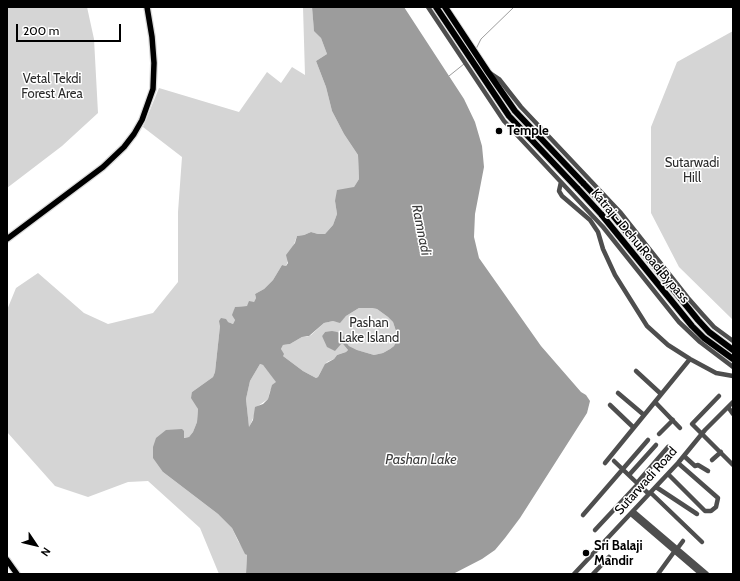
<!DOCTYPE html>
<style>
body{margin:0}
#map{position:relative;width:740px;height:581px;overflow:hidden;background:#fff;font-family:Cabin,sans-serif}
canvas{display:block}
.frame{position:absolute;inset:0;border:8px solid #000;pointer-events:none}
.north{position:absolute;left:16px;top:525px;width:40px;height:40px;-webkit-text-stroke:3px #fff;paint-order:stroke;rotate:125deg;font-size:11px;font-weight:700;line-height:16px;text-align:center;color:#000}
.north::after{content:'';display:block;margin:auto;width:14px;height:18px;background:#000;clip-path:polygon(50% 0,100% 100%,50% 72%,0 100%)}
.scale{position:absolute;left:16px;top:24px;width:105px;height:18px;box-sizing:border-box;border:2px solid #000;border-top:0;padding-left:5px;font-size:12px;line-height:14px;white-space:nowrap;color:#000;-webkit-text-stroke:3px #fff;paint-order:stroke}
</style>
<div id="map">
<canvas width="740" height="581"></canvas>
<div class="frame"></div>
<div class="north">N</div>
<div class="scale">200 m</div>
</div>
<script>
const g = document.querySelector('canvas').getContext('2d');
g.lineJoin = 'round';
function fill(path, color) { g.fillStyle = color; g.fill(path, 'evenodd'); }
const poly = rows => new Path2D(rows.map(r => 'M' + r).join(''));
function stroke(path, color, width, dash) { g.strokeStyle = color; g.lineWidth = width; g.lineCap = dash ? 'butt' : 'round'; g.setLineDash(dash || []); g.stroke(path); }
function write(font, color, halo, rows, align = 'center') {
  g.font = font + ' Cabin,sans-serif'; g.lineWidth = 3; g.setLineDash([]); g.textBaseline = 'middle'; g.strokeStyle = halo; g.fillStyle = color; for (const [text, x, y, turn = 0] of rows) {
    g.save(); g.translate(x, y); g.rotate((+turn || 0) * Math.PI / 180); g.textAlign = isNaN(turn) ? turn : align; if (halo) g.strokeText(text, 0, 0); g.fillText(text, 0, 0); g.restore();
  }
}
fill(poly([
 [7,7,87,7,94,39,98,113,62,146,7,188],
 [303,7,312,7,314,30,321,38,327,54,316,61,326,87,332,111,344,134,358,155,359,179,354,187,335,201,337,214,333,225,325,234,318,234,311,232,304,235,297,236,286,266,282,265,273,280,264,289,255,294,256,298,254,302,247,306,235,307,233,315,235,320,233,324,228,322,220,326,215,372,213,377,192,392,198,409,197,422,193,432,189,437,183,438,163,472,218,514,232,528,238,541,247,555,246,574,219,574,200,528,148,481,128,482,88,497,55,486,7,432,7,310,16,288,38,273,84,313,108,324,153,313,178,282,178,212,182,157,143,127,159,88,239,112,267,72,281,83,292,67,305,75],
 [733,31,733,320,679,267,651,213,651,127,677,62],
 [359,308,372,308,377,309,388,317,393,322,398,337,394,346,390,349,383,353,374,355,357,350,349,346,340,332,325,332,322,336,326,342,337,347,341,343,343,344,348,350,346,352,337,355,334,359,327,362,320,373,318,377,316,378,303,371,283,356,281,349,283,345,290,344,302,337,307,337,311,335,324,323,333,321,340,322,346,316],
 [260,364,263,365,277,382,270,391,268,399,258,406,249,428,246,399,250,381]
]), '#d5d5d5');
fill(poly([
 [312,7,404,7,464,99,475,122,482,146,484,167,475,214,474,237,479,258,541,346,581,392,586,395,590,401,587,413,520,518,505,538,495,550,482,559,453,574,246,574,247,555,245,554,232,528,218,514,163,472,153,458,153,447,156,438,166,430,182,429,184,431,184,438,189,437,193,432,197,422,198,409,191,398,192,392,213,377,215,372,220,326,219,321,221,318,226,319,228,322,233,324,235,320,232,315,235,307,247,306,249,301,254,302,256,298,255,294,264,289,273,280,282,265,286,266,288,263,286,255,295,243,297,236,304,235,311,232,318,234,325,234,333,225,337,214,335,201,337,190,354,187,359,179,358,155,344,134,332,111,326,87,316,61,327,54,321,38,314,31],
 [359,308,372,308,377,309,388,317,393,322,398,337,394,346,390,349,383,353,374,355,357,350,349,346,346,342,342,333,332,331,325,332,322,336,327,347,335,351,341,344,343,344,348,350,346,352,337,355,334,359,325,364,318,377,316,378,303,371,283,356,284,354,281,349,283,345,290,344,302,337,309,336,324,323,333,321,340,323,346,316],
 [260,364,263,365,276,382,272,385,268,399,263,404,255,407,253,420,249,427,246,399,250,381]
]), '#9c9c9c');
stroke(poly([
 [476,49,481,39,514,7],
 [449,76,464,64]
]), '#9c9c9c', 1);
const major = poly([
 [7,239,103,167,124,147,134,134,142,120,153,89,154,63,152,37,147,7],
 [7,560,17,574]
]);
const highway = poly([
 [436,7,509,116,578,189],
 [445,7,488,72,515,111,584,184],
 [607,208,698,320,709,332,733,350],
 [601,214,692,326,704,338,733,359]
]);
stroke(major, '#dbdbdb', 8);
stroke(highway, '#dbdbdb', 8);
stroke(poly([
 [428,7,504,121,603,227,679,322,700,342,733,367],
 [490,73,499,79,521,107,620,212,688,298,703,315,714,327,733,341],
 [561,182,559,191,562,196,590,220,598,232,603,249,615,275,647,326,668,345,690,359,716,373,733,376],
 [636,371,661,394],
 [618,393,644,415],
 [719,396,692,424,733,465],
 [655,402,680,428],
 [610,405,633,427],
 [728,407,733,414],
 [659,434,673,420],
 [684,456,695,466,698,465,708,471],
 [712,460,721,452],
 [614,461,638,484],
 [605,463,690,359],
 [668,474,705,511,711,511,716,507,718,498,678,463],
 [629,475,656,445],
 [637,483,668,447],
 [656,487,697,514],
 [651,493,702,542],
 [633,511,707,574],
 [631,514,701,574],
 [583,515,648,440],
 [595,530,638,484,649,494],
 [677,549,683,541],
 [574,574,678,463,705,430,733,402],
 [593,574,609,557],
 [658,574,674,552]
]), '#4e4e4e', 4.5);
stroke(major, '#000', 5.5);
stroke(highway, '#000', 6);
const highwayBridge = poly([
 [584,184,607,208],
 [578,189,601,214]
]);
stroke(highwayBridge, '#dbdbdb', 8, []);
stroke(highwayBridge, '#000', 6);
for (const [x, y, r, color] of [
 [499,131,4,"#000"],
 [586,553,4,"#000"]
]) { const dot = new Path2D(); dot.arc(x, y, r, 0, 2 * Math.PI); g.fillStyle = color; g.fill(dot); stroke(dot, '#fff', 1.5); }
write('13px', '#2c2c2c', '#fff', [
 ["Vetal Tekdi",52,79],
 ["Forest Area",52,94],
 ["Sutarwadi",692,163],
 ["Hill",692,178],
 ["Pashan",369,323],
 ["Lake Island",369,338]
]);
write('bold 13px', '#000', '#fff', [
 ["Temple",507,131],
 ["Sri Balaji",594,546],
 ["Mandir",594,561]
], 'left');
write('13px', '#000', '#fff', [
 ["Katraj - Dehu Road Bypass",640,246,50],
 ["Sutarwadi Road",646,481,-48]
]);
write('italic 14px', '#3d3d3d', '#fff', [
 ["Ramnadi",421,230,79],
 ["Pashan Lake",421,460]
]);
</script>
